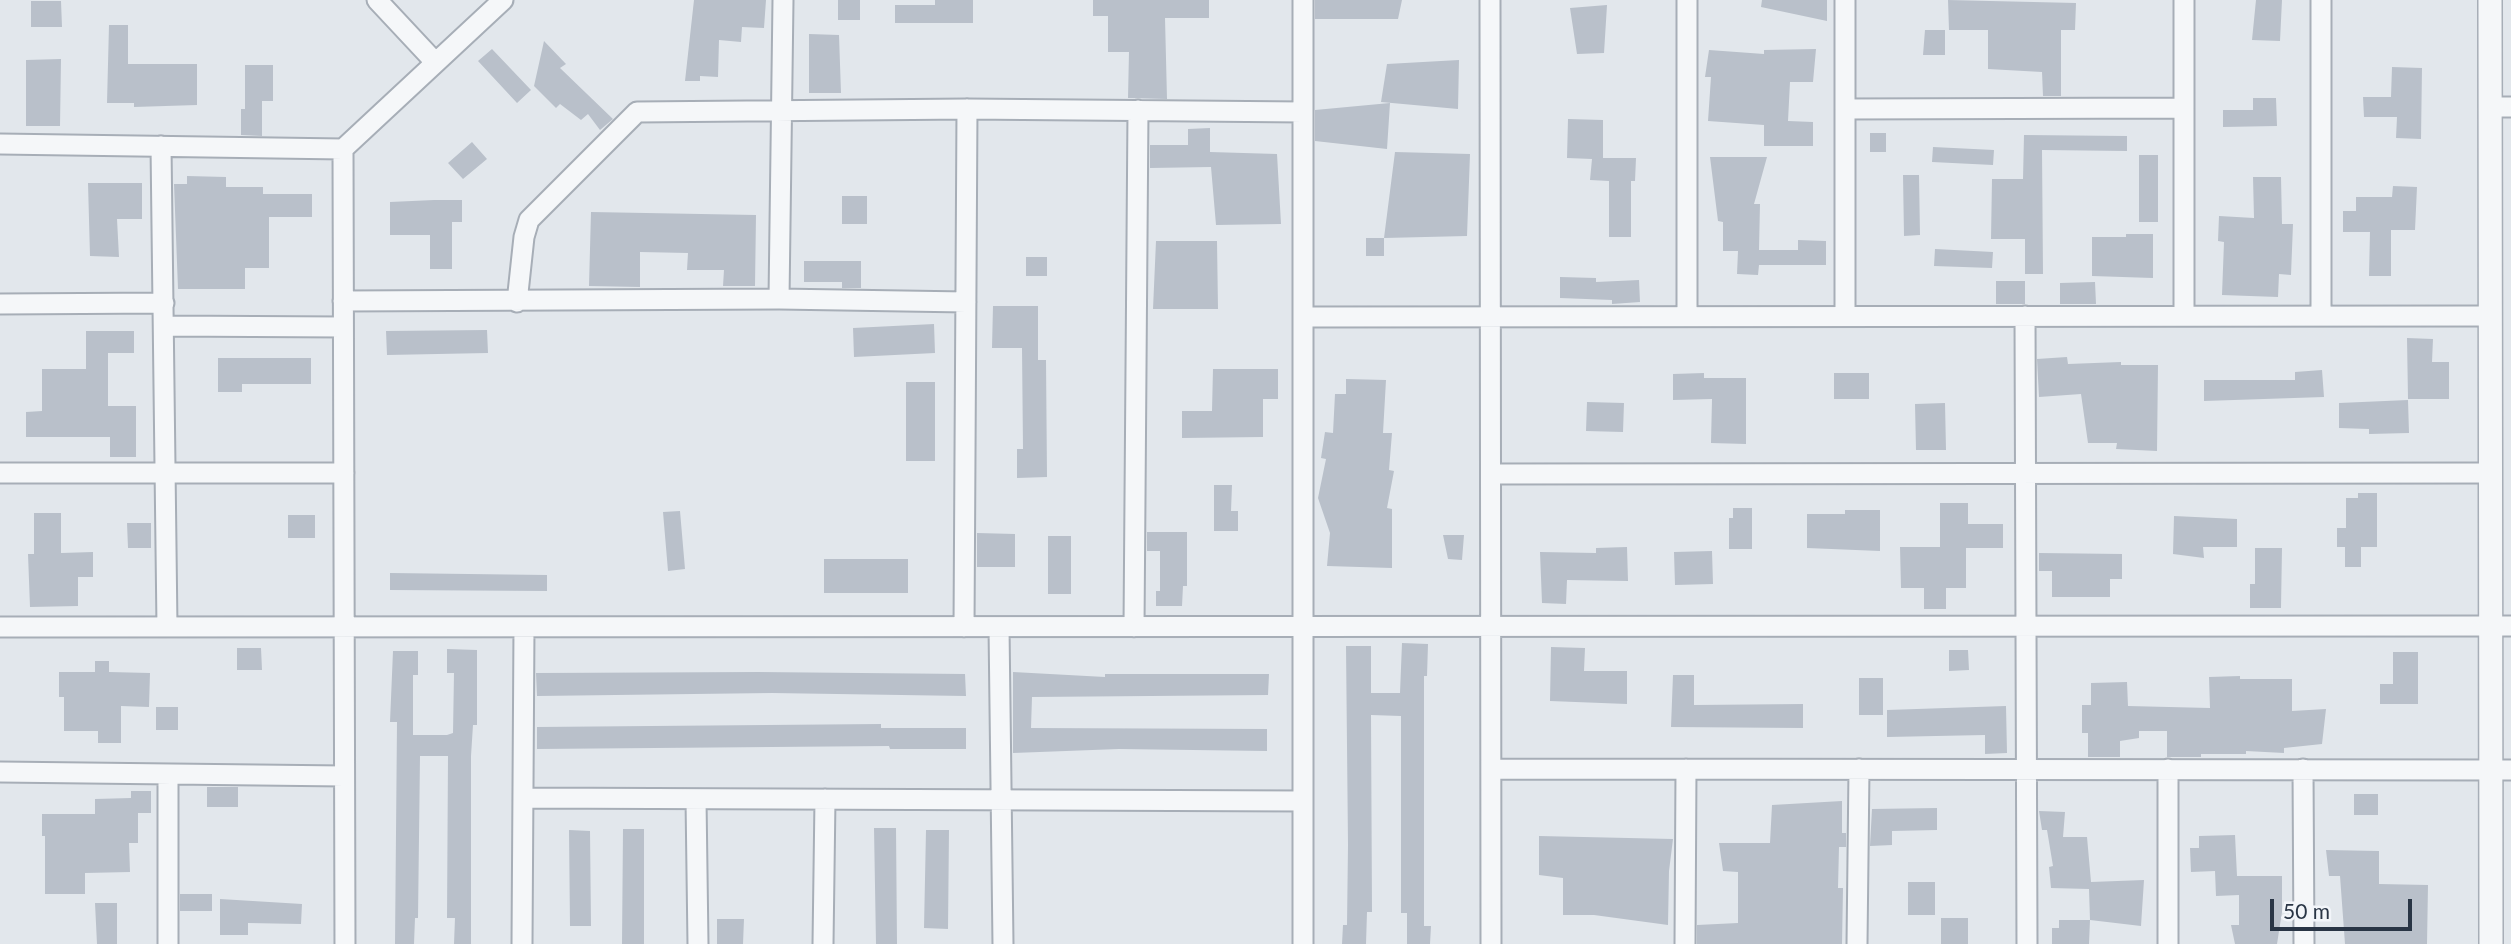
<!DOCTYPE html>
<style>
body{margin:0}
#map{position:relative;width:2511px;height:944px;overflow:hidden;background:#e2e7ec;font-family:Lato,sans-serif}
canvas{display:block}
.scale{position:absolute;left:2270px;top:899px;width:142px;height:32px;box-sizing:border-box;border:4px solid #293545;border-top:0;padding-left:9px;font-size:21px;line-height:24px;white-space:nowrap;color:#293545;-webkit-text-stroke:5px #f2f5f9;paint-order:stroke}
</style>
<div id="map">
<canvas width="2511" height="944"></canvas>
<div class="scale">50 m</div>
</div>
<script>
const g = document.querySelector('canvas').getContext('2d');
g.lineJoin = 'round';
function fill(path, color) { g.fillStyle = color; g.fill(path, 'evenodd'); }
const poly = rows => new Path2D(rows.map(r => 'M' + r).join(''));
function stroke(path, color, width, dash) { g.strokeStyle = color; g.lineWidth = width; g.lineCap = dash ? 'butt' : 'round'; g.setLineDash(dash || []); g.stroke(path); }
fill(poly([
 [694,0,766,0,764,28,742,27,741,42,719,40,718,77,700,76,700,81,685,81],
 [838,0,860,0,860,20,838,20],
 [935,0,973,0,973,23,895,23,895,5,935,5],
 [1093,0,1209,0,1209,18,1165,18,1167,99,1128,98,1129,52,1108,52,1108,16,1093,16],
 [1315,0,1402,0,1398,19,1315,19],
 [1762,0,1827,0,1827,21,1761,7],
 [1948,0,2076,3,2075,30,2061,30,2061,96,2043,96,2042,72,1988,69,1988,30,1949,30],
 [2256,0,2282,0,2280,41,2252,40],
 [31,1,61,1,62,27,31,27],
 [1607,5,1604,53,1577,54,1570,8],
 [109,25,128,25,128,64,197,64,197,105,134,107,134,103,107,103],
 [1925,30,1945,30,1945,55,1923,55],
 [809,34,839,35,841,93,809,93],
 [544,41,566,64,560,68,613,119,600,130,588,114,581,120,560,104,556,108,534,86],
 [492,49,531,90,517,103,478,61],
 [1816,49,1813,82,1790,82,1788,121,1813,122,1813,146,1764,146,1764,125,1708,121,1711,77,1705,77,1709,50,1764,54,1764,50],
 [61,59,60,126,26,126,26,60],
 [1459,60,1458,109,1381,102,1387,64],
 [245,65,273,65,273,101,262,101,262,136,241,135,241,109,245,109],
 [2392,67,2422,68,2421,139,2396,138,2397,117,2364,117,2363,97,2391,97],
 [2253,98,2276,98,2277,126,2223,127,2223,110,2253,110],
 [1390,103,1387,149,1315,141,1315,110],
 [1568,119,1603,120,1603,158,1636,158,1635,181,1631,181,1631,237,1609,237,1609,181,1590,180,1592,159,1567,158],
 [1210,128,1210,152,1277,154,1281,224,1216,225,1211,167,1150,168,1150,145,1188,145,1188,129],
 [1870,133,1886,133,1886,152,1870,152],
 [2024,135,2127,136,2127,151,2042,150,2043,274,2025,274,2025,239,1991,239,1992,179,2023,179],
 [472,142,487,159,463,179,448,163],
 [1933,147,1994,150,1993,165,1932,162],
 [1395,152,1470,154,1467,236,1384,238],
 [2139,155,2158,155,2158,222,2139,222],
 [1710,157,1767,157,1754,204,1760,204,1759,250,1798,250,1798,240,1826,241,1826,265,1759,265,1758,275,1737,274,1738,251,1723,251,1723,222,1718,221],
 [1903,175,1919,175,1920,235,1904,236],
 [187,176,226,177,226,187,263,187,263,194,312,194,312,217,269,217,269,268,245,268,245,289,178,289,174,184,187,184],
 [2253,177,2281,177,2282,224,2293,224,2291,275,2279,274,2278,297,2222,295,2224,242,2218,241,2219,216,2254,218],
 [88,183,142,183,142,219,117,219,119,257,90,256],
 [2393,186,2417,187,2415,230,2391,230,2391,276,2369,276,2370,232,2343,232,2343,211,2356,211,2356,197,2392,197],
 [842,196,867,196,867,224,842,224],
 [434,200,462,200,462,222,452,222,452,269,430,269,430,235,390,235,390,202],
 [591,212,756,215,755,286,723,286,724,270,687,270,688,253,640,252,640,287,589,286],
 [2126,234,2153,234,2153,278,2092,276,2092,237,2126,237],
 [1366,238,1384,238,1384,256,1366,256],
 [1156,241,1217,241,1218,309,1153,309],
 [1935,249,1993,252,1992,268,1934,266],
 [1026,257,1047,257,1047,276,1026,276],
 [804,261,861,261,861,288,842,288,842,282,804,282],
 [1560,277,1596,278,1596,282,1639,280,1640,302,1612,304,1612,300,1560,298],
 [1996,281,2025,281,2025,304,1996,304],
 [2095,282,2096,304,2060,304,2060,283],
 [993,306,1038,306,1038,360,1046,360,1047,477,1017,478,1017,449,1023,449,1022,348,992,348],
 [934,324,935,353,854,357,853,328],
 [487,330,488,353,387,355,386,331],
 [86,331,134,331,134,353,108,353,108,406,136,406,136,457,110,457,110,437,26,437,26,412,42,411,42,369,86,369],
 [2407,338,2433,339,2432,362,2449,362,2449,399,2408,399],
 [2067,357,2068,364,2121,362,2121,365,2158,365,2157,451,2116,449,2117,443,2088,443,2081,394,2039,397,2037,359],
 [218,358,311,358,311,384,242,384,242,392,218,392],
 [1213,369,1278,369,1278,399,1263,399,1263,437,1182,438,1182,411,1212,411],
 [2322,370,2324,397,2204,401,2204,380,2295,380,2295,372],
 [1704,373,1704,378,1746,378,1746,444,1711,443,1712,399,1673,400,1673,374],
 [1834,373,1869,373,1869,399,1834,399],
 [1346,379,1386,380,1383,433,1392,433,1389,470,1394,471,1387,508,1392,509,1392,568,1327,566,1330,533,1318,498,1326,459,1321,458,1325,432,1333,433,1335,394,1346,394],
 [906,382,935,382,935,461,906,461],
 [2408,400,2409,433,2369,434,2369,429,2339,428,2339,403],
 [1587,402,1624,403,1623,432,1586,431],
 [1945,403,1946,450,1916,450,1915,404],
 [1214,485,1232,485,1231,511,1238,511,1238,531,1214,531],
 [2358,493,2377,493,2377,547,2361,547,2361,567,2345,567,2345,547,2337,547,2337,528,2346,528,2346,498,2358,498],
 [1940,503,1968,503,1968,524,2003,524,2003,548,1966,548,1966,588,1946,588,1946,609,1924,609,1924,588,1901,588,1900,547,1940,547],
 [1733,508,1752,508,1752,549,1729,549,1729,518,1733,518],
 [1845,510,1880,510,1880,551,1807,548,1807,514,1845,514],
 [680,511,685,569,668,571,663,512],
 [34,513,61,513,61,553,93,552,93,577,78,577,78,606,30,607,28,554,34,554],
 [288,515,315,515,315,538,288,538],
 [2174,516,2237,519,2237,547,2203,547,2204,558,2173,554],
 [127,523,151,523,151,548,128,548],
 [1147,532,1187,532,1187,586,1183,586,1182,606,1156,606,1156,591,1160,591,1160,551,1147,551],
 [977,533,1015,534,1015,567,977,567],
 [1443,535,1464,535,1462,560,1448,559],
 [1048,536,1071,536,1071,594,1048,594],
 [1627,547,1628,581,1567,580,1566,604,1542,603,1540,552,1596,553,1596,548],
 [2255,548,2282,548,2281,608,2250,608,2250,584,2255,584],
 [1712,551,1713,584,1675,585,1674,552],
 [2039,553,2122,554,2122,579,2110,579,2110,597,2052,597,2052,571,2039,571],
 [824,559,908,559,908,593,824,593],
 [390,573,547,575,547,591,390,590],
 [1402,643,1428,644,1427,676,1424,676,1424,926,1431,926,1430,944,1407,944,1407,913,1401,913,1401,716,1371,715,1372,912,1367,912,1366,944,1342,944,1343,925,1347,925,1348,845,1346,646,1371,646,1371,693,1400,693],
 [1551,647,1585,648,1584,671,1627,671,1627,704,1550,701],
 [237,648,261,648,262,670,237,670],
 [447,649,477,650,477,725,473,725,471,756,471,944,454,944,455,918,447,918,448,756,420,756,418,918,415,918,414,944,395,944,397,722,390,722,393,651,418,651,418,675,413,675,413,735,447,735,453,733,454,673,447,673],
 [1949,650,1968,650,1969,670,1949,671],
 [2393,652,2418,652,2418,704,2380,704,2380,684,2393,684],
 [95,661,109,661,109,672,150,673,149,707,121,706,121,743,98,743,98,731,64,731,64,697,59,697,59,672,95,672],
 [758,672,965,674,966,696,772,693,537,696,536,673],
 [1013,672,1105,677,1105,674,1269,674,1268,695,1032,697,1031,728,1267,729,1267,751,1119,749,1013,753],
 [1673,675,1694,675,1694,705,1803,704,1803,728,1671,727],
 [2240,676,2240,679,2292,679,2292,711,2326,709,2322,744,2284,748,2284,753,2246,751,2246,754,2201,754,2201,757,2167,757,2167,731,2139,731,2139,738,2120,741,2120,757,2088,757,2088,733,2082,733,2082,705,2091,705,2091,683,2127,682,2128,706,2210,708,2209,677],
 [1859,678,1883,678,1883,715,1859,715],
 [2006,706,2007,753,1985,754,1985,735,1887,737,1887,710],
 [156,707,178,707,178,730,156,730],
 [881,724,881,728,966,728,966,749,890,749,889,746,537,749,537,727],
 [207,787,238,787,238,807,207,807],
 [131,791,151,791,151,813,138,813,138,843,129,843,130,872,85,873,85,894,45,894,45,836,42,836,42,814,95,814,95,799,131,798],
 [2354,794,2378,794,2378,815,2354,815],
 [1842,801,1842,833,1846,833,1846,847,1839,847,1838,888,1843,888,1842,944,1697,944,1697,925,1738,923,1738,872,1723,871,1719,843,1770,843,1772,805],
 [1937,808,1937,830,1892,831,1892,845,1870,846,1872,809],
 [2039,811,2065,812,2063,837,2087,837,2091,882,2144,880,2141,926,2090,920,2089,889,2051,888,2049,867,2053,866,2047,830,2042,830],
 [874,828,896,828,897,944,876,944],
 [623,829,644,829,644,944,622,944],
 [569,830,590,831,591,926,570,926],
 [926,830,949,830,948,929,924,928],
 [2235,835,2237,876,2282,876,2282,912,2277,944,2235,944,2231,925,2239,925,2239,895,2216,896,2215,871,2191,872,2190,848,2199,848,2199,836],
 [1539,836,1673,839,1669,871,1668,925,1594,915,1563,915,1563,878,1539,875],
 [2326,850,2379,851,2379,884,2428,885,2427,944,2345,944,2340,876,2329,876],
 [1908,882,1935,882,1935,915,1908,915],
 [180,894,212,894,212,911,180,911],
 [220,899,302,904,301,924,248,923,248,935,220,935],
 [95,903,117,903,117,944,97,944],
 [1941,918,1968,918,1968,944,1941,944],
 [717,919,744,919,743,944,717,944],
 [2059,920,2090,920,2089,944,2052,944,2052,928,2059,928]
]), '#b9c0ca');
const minor = poly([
 [377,0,435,62],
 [1303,0,1303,944],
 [1490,0,1491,944],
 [1687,0,1687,316],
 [1845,0,1845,316],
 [2184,0,2184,316],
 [2321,0,2321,316],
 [2490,107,2511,107],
 [1845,109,2184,108],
 [0,144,343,149,503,0],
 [161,146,167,627],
 [343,149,345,944],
 [779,299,783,0],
 [343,301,779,299,966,302],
 [517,302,524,237,529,220,637,112,967,109,1303,112],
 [0,304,164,303],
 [2025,316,2027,944],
 [1303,317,2490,316],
 [164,326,343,327],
 [0,473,344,473],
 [1491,474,2491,473],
 [0,627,2511,626],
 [964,627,967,109],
 [999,627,1003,944],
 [1134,627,1138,110],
 [1491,769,2511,770],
 [2303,769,2304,944],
 [0,772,344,776],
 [523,798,1303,801],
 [696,799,698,944],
 [168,944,168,776],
 [522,944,524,627],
 [823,944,825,799],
 [1685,944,1686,769],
 [1857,944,1859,769],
 [2168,944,2168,769]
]);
const tertiary = poly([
 [2490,0,2491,944]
]);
stroke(minor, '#a7aeb7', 23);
stroke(tertiary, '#a7aeb7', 26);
stroke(minor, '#f5f7f9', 19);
stroke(tertiary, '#f5f7f9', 23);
</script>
